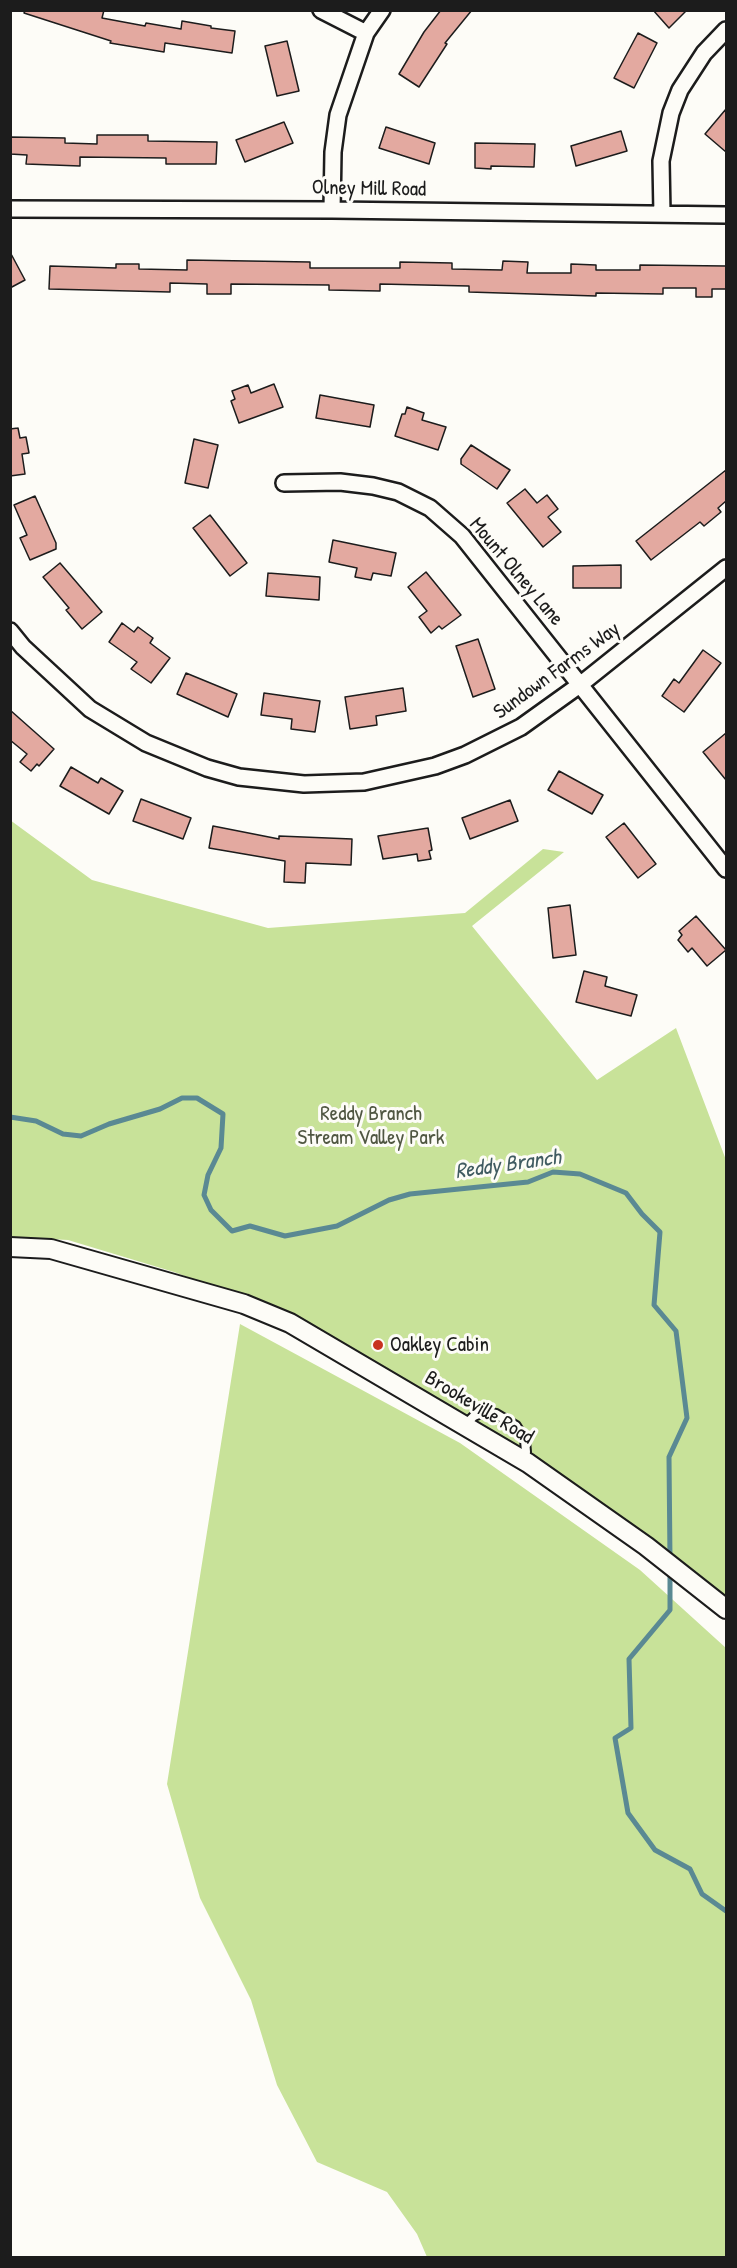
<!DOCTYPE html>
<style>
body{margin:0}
#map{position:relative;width:737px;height:2268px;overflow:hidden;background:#fdfcf7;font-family:"Patrick Hand",sans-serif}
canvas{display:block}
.frame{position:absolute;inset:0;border:12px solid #1c1c1c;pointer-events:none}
</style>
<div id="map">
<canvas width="737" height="2268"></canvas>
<div class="frame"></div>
</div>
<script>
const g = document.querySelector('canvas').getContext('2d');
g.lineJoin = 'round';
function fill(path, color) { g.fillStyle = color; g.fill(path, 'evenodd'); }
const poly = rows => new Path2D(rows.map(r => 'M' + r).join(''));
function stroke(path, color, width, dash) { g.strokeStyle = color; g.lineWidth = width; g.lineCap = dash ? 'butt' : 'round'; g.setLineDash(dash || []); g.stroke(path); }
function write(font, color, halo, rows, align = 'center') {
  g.font = font + ' "Patrick Hand",sans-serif'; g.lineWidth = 6; g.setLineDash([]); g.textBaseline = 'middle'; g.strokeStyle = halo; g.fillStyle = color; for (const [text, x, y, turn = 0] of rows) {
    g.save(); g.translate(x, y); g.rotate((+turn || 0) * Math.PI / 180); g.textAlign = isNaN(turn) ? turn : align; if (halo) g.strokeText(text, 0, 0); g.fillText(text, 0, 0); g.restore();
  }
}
fill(poly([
 [10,820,92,880,268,928,465,913,543,849,564,852,472,926,597,1080,676,1028,726,1160,726,1610,610,1514,364,1370,306,1343,307,1321,174,1272,68,1240,11,1237],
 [240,1324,460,1443,640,1570,726,1648,726,2257,427,2257,417,2234,387,2192,317,2162,277,2085,251,2000,200,1898,167,1784]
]), '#c8e299');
stroke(poly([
 [10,1117,36,1121,63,1134,81,1136,109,1124,160,1109,182,1098,197,1098,223,1114,221,1148,208,1175,204,1195,211,1210,232,1231,250,1226,285,1236,337,1226,389,1200,410,1194,528,1182,553,1172,580,1174,626,1193,642,1214,660,1232,654,1305,676,1331,687,1418,669,1457,670,1560],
 [670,1569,670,1610,629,1659,631,1728,615,1738,628,1813,655,1850,690,1869,702,1894,726,1911]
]), '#5a8993', 5);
const building = poly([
 [25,10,104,10,102,18,145,26,146,23,181,29,182,21,211,26,211,28,235,31,232,53,165,43,164,52,110,43,111,41,24,13,25,10],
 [441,10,472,10,445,43,447,44,419,87,399,74,424,32,441,10],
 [653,10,687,10,669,28,653,10],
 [638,33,657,43,634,88,614,78,638,33],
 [287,41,299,91,277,96,265,46,287,41],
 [726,109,726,152,705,134,726,109],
 [284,122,293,143,245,162,236,140,284,122],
 [386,127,435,143,429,164,379,148,386,127],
 [621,131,627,151,576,166,571,146,621,131],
 [97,135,148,135,148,141,217,142,216,164,166,164,166,158,80,157,80,166,26,164,27,155,10,154,10,137,65,138,65,143,97,144,97,135],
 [475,143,535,144,534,167,491,166,491,169,475,168,475,143],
 [10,252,25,280,10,288,10,252],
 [187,260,310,262,310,268,400,268,400,262,452,263,452,269,502,270,503,261,528,262,527,273,571,273,571,264,596,265,596,270,640,270,640,265,726,266,726,289,712,289,712,297,696,297,696,288,663,288,663,294,596,293,596,296,469,292,469,286,380,284,380,291,329,290,329,285,231,284,231,294,207,294,207,284,170,283,170,292,49,289,50,266,116,268,116,264,139,264,139,269,187,270,187,260],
 [274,384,283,407,239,423,231,401,235,399,232,391,248,385,251,393,274,384],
 [320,395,374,405,370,427,316,418,320,395],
 [407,407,424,413,422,420,446,427,438,450,395,436,402,414,405,414,407,407],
 [18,428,20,438,26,437,29,453,22,454,25,474,10,476,10,429,18,428],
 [194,439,218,445,208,488,185,483,194,439],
 [471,445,510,470,497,489,461,464,461,459,471,445],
 [726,470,726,501,718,508,721,512,704,526,700,522,651,560,636,541,726,470],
 [525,489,537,503,547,495,558,509,548,517,561,532,543,547,507,503,525,489],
 [35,496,56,543,56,549,30,560,20,538,27,535,14,505,35,496],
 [210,515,247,563,230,576,193,528,210,515],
 [333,540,396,553,391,576,373,573,371,580,355,577,357,568,329,562,333,540],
 [60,563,102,612,82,629,66,610,69,608,43,577,60,563],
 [621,565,621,588,573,588,573,566,621,565],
 [426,572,461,615,442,629,439,626,431,633,419,617,427,611,408,587,426,572],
 [268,573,320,577,319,600,266,596,268,573],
 [122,623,134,632,138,627,153,638,150,643,170,658,151,683,131,669,137,662,109,642,122,623],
 [478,639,495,689,473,697,456,646,478,639],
 [703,650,721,663,684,712,662,696,674,679,679,683,703,650],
 [186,673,237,694,228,717,177,694,186,673],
 [403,688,406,711,376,716,377,725,350,729,345,697,403,688],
 [264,693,320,701,315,732,291,729,292,719,261,715,264,693],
 [10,710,54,749,39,766,37,764,31,771,20,762,27,754,10,740,10,710],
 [726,733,726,780,703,752,726,733],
 [71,767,98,783,101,778,123,791,109,814,60,786,71,767],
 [559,771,603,795,592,814,548,790,559,771],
 [141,799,191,818,183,839,133,821,141,799],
 [510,800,518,821,470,839,462,818,510,800],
 [624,823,656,864,638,878,606,837,624,823],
 [213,826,279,839,279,836,352,839,351,865,306,863,305,883,284,882,285,861,209,848,213,826],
 [428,828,432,850,429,851,431,859,418,861,417,854,383,859,378,836,428,828],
 [570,905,576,955,553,958,548,908,570,905],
 [696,916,726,950,707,966,692,948,688,952,678,940,682,935,679,931,696,916],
 [584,971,607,977,605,986,637,995,631,1016,576,1002,584,971]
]);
fill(building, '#e3a9a0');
stroke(building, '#1c1c1c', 1.5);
const service = poly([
 [465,1425,474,1416,484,1412,496,1414,516,1426,525,1440,526,1452,524,1461]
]);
const minor = poly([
 [321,10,366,33],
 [10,209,332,210,726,215],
 [332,210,333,152,338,115,366,33,382,10],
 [662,214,661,161,671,113,680,90,704,53,726,30],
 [284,483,340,482,373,486,398,492,430,508,462,536,726,869],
 [10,631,23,647,90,709,146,743,207,768,239,777,304,784,364,782,435,766,465,755,521,727,581,684,726,568]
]);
const tertiary = poly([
 [10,1247,51,1249,244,1304,290,1323,528,1463,646,1546,726,1609]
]);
stroke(service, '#1c1c1c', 12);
stroke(minor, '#1c1c1c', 20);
stroke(tertiary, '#1c1c1c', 22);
stroke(service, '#fdfcf7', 8);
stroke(minor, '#fdfcf7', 15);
stroke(tertiary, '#fdfcf7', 18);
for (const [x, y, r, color] of [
 [378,1345,6,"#c8321e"]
]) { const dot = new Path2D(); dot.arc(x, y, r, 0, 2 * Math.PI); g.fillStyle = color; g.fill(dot); stroke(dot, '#fdfcf7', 2); }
write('21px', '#1c1c1c', '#fdfcf7', [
 ["Olney Mill Road",369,189,1],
 ["Mount Olney Lane",516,572,50],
 ["Sundown Farms Way",557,671,-36],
 ["Brookeville Road",479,1408,31]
]);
write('21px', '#505742', '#fdfcf7', [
 ["Reddy Branch",371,1114],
 ["Stream Valley Park",371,1138]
]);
write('21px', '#1c1c1c', '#fdfcf7', [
 ["Oakley Cabin",390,1345]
], 'left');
write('italic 22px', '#405b61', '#fdfcf7', [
 ["Reddy Branch",508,1165,-8]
]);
</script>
